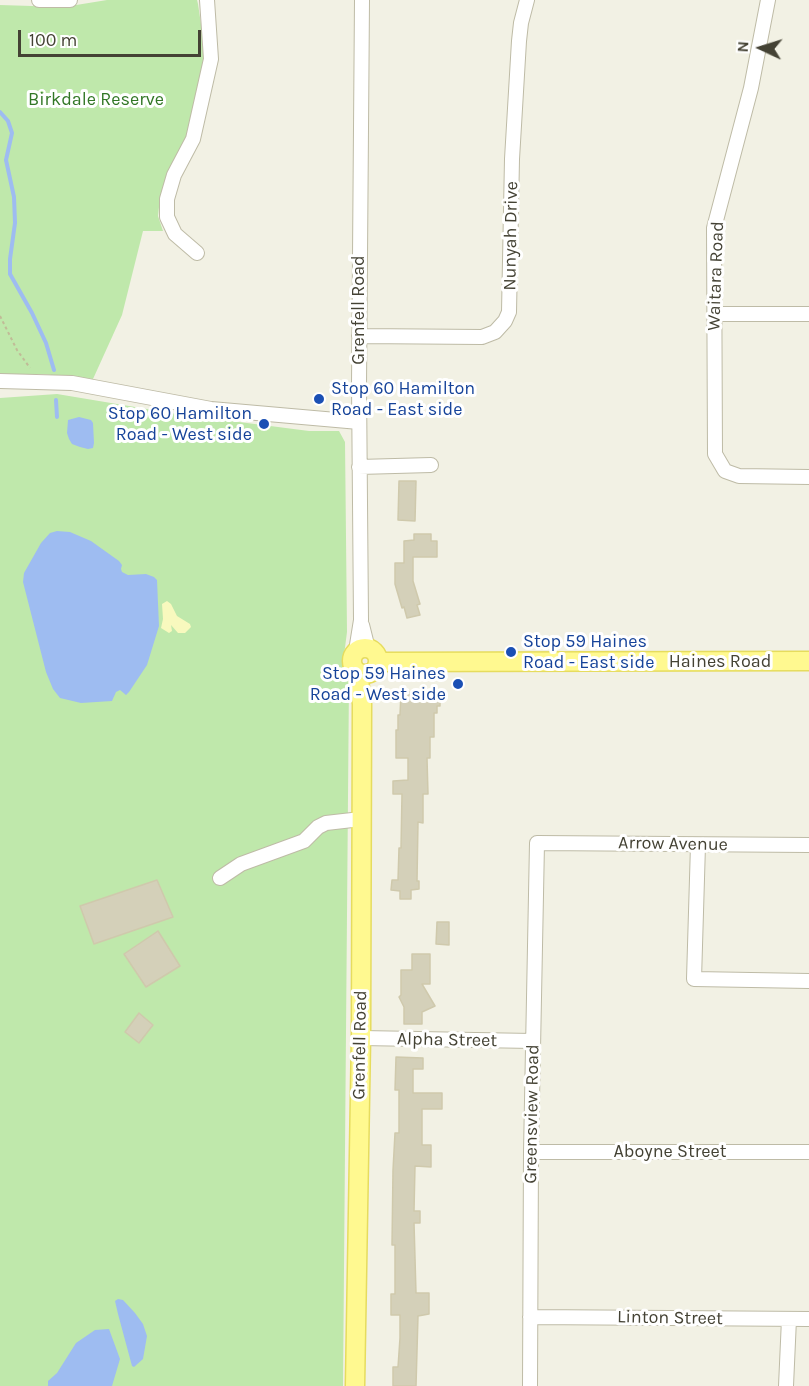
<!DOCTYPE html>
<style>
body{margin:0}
#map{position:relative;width:809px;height:1386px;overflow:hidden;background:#f2f1e4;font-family:Karla,sans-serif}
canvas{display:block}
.north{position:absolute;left:731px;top:18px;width:60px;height:60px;-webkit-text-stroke:4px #fff;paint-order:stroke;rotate:274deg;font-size:16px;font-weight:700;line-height:24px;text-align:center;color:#444234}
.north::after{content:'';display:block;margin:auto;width:21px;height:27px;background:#444234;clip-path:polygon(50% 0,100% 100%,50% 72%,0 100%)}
.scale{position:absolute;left:18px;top:30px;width:183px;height:27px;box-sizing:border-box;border:3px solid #444234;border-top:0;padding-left:8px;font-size:18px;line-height:21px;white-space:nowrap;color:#444234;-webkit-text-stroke:4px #fff;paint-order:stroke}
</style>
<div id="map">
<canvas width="809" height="1386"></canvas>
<div class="north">N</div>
<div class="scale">100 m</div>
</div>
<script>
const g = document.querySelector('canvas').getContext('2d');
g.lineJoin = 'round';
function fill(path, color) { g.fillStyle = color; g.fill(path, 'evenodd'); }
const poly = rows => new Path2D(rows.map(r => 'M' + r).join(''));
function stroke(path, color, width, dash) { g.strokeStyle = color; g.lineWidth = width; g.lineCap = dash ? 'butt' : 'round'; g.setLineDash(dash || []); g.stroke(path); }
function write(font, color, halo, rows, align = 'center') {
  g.font = font + ' Karla,sans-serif'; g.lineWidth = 6; g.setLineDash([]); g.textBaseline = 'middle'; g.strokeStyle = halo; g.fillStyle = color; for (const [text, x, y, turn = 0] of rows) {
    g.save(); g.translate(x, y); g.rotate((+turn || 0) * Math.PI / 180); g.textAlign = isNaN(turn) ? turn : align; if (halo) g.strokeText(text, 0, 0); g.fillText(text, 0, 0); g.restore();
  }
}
fill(poly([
 [107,0,197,0,198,4,206,58,186,137,160,198,158,216,163,231,143,231,122,315,93,379,41,374,0,374,0,5,64,7],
 [57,394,177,414,309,431,339,431,345,442,347,632,343,663,349,679,343,1386,0,1386,0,398]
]), '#bfe8ab');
fill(poly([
 [167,601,171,604,177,616,190,624,191,627,185,633,178,633,171,625,172,631,169,633,161,628,163,619,162,604]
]), '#f8f9be');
fill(poly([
 [79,417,91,420,93,423,94,443,93,448,88,449,80,447,72,444,69,439,67,433,68,420],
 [57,531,70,532,91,541,119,561,122,565,121,569,122,572,128,575,146,574,154,577,157,580,159,626,147,665,129,692,126,695,120,690,116,692,112,701,81,703,60,698,53,689,46,672,23,582,24,573,41,543,50,533],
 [118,1299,123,1300,135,1313,143,1324,147,1336,143,1359,134,1367,132,1366,118,1314,115,1301],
 [109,1329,120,1359,112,1386,48,1386,48,1381,57,1373,76,1343,95,1330]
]), '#9ebcf1');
stroke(poly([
 [0,112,8,121,12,133,6,160,14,197,15,223,10,259,10,274,32,313,46,343,54,370],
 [56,400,57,417]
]), '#9ebcf1', 4);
const building = poly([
 [399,481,416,481,415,521,398,520,399,481],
 [414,534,431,534,431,541,437,541,437,557,413,557,413,581,420,604,417,605,420,615,407,618,404,607,402,608,395,584,395,563,404,563,404,541,414,540,414,534],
 [401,692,413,692,413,695,440,695,440,706,437,706,437,713,434,713,434,737,430,737,430,758,427,758,428,794,423,794,423,823,418,822,417,881,419,881,419,889,411,890,411,899,400,899,400,891,391,890,392,880,398,880,399,848,401,848,402,794,393,794,393,781,408,780,408,758,396,758,396,730,398,730,398,715,400,715,401,692],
 [157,880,173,917,94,944,80,906,157,880],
 [437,922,449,922,449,945,436,944,437,922],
 [158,931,180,966,146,987,124,954,158,931],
 [412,954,430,954,430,984,422,984,435,1006,422,1012,422,1024,404,1024,404,1007,399,997,401,995,401,970,412,970,412,954],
 [139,1013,153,1025,139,1043,125,1032,139,1013],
 [396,1057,423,1058,423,1069,413,1069,413,1093,442,1093,442,1109,422,1109,422,1145,431,1145,431,1167,415,1166,414,1211,420,1211,420,1223,414,1223,416,1293,429,1293,429,1314,418,1316,416,1386,393,1386,393,1367,398,1367,400,1338,400,1315,391,1315,391,1294,395,1294,395,1245,392,1245,393,1170,395,1133,399,1133,399,1090,395,1090,396,1057]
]);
fill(building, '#d4d0b9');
stroke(building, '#cfc9ac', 1.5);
const minor = poly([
 [39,0,70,0],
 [768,0,751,88,714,228,715,454,725,471,739,476,809,477],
 [197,253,175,234,167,217,167,199,174,175,193,139,211,59,207,0],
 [714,314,809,314],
 [359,336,482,337,495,332,505,321,509,312,512,159,519,41,521,23,527,0],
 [0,381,72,383,211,409,359,422],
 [359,467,431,465],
 [362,625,368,649],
 [356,651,361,620,359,385,362,0],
 [698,845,694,979,809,981],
 [220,878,241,864,304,841,318,827,326,823,361,819],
 [361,1038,533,1041],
 [531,1152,809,1152],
 [530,1317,809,1319],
 [530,1386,531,1152,537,843,809,845],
 [786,1386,789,1319]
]);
const major = poly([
 '352 661a13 13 0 1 1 26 0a13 13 0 1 1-26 0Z',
 [378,662,809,661],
 [355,1386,361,1038,362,704,358,672]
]);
stroke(minor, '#bebba6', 16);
stroke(major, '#e6dc5e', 21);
stroke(poly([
 [0,316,17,350,30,368]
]), '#c0bb97', 2, [3, 3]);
stroke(minor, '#fff', 14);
stroke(major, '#fff990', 18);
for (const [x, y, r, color] of [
 [319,399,6,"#1a4fb4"],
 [264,424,6,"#1a4fb4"],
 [511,652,6,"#1a4fb4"],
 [458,684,6,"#1a4fb4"]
]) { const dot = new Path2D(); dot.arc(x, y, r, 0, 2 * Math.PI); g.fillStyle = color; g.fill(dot); stroke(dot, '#fff', 2); }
write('18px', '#327726', '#fff', [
 ["Birkdale Reserve",96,100]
]);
write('18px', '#444234', '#fff', [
 ["Nunyah Drive",511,236,-89],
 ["Waitara Road",716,276,-88],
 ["Grenfell Road",359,310,-90],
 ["Haines Road",720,662],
 ["Arrow Avenue",673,844,1],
 ["Alpha Street",447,1040,1],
 ["Grenfell Road",360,1045,-89],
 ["Greensview Road",532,1114,-89],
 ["Aboyne Street",670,1152],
 ["Linton Street",670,1318,1]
]);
write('18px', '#164399', '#fff', [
 ["Stop 60 Hamilton",331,389],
 ["Road - East side",331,410],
 ["Stop 60 Hamilton",252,414,"right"],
 ["Road - West side",252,435,"right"],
 ["Stop 59 Haines",523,642],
 ["Road - East side",523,663],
 ["Stop 59 Haines",446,674,"right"],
 ["Road - West side",446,695,"right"]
], 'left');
</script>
